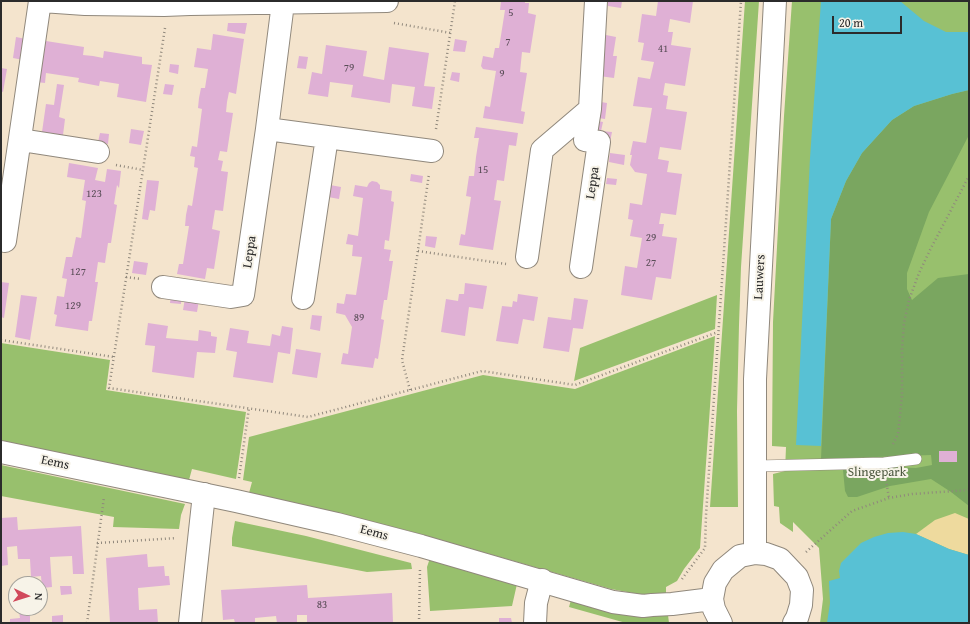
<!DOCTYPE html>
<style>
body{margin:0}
#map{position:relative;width:970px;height:624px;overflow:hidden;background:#f4e4cd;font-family:"Gentium Book Plus",serif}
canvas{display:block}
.frame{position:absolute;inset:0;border:2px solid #2b2b2b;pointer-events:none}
.north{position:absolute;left:8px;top:576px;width:40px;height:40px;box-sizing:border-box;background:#f7f3e8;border:1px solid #a5a39c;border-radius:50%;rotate:94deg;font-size:11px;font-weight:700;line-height:16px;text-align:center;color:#2b2b2b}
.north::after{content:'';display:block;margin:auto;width:14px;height:18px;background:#d1495b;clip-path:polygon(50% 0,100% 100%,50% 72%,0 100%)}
.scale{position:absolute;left:832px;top:16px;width:70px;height:18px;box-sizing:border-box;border:2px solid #2b2b2b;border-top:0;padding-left:5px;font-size:12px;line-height:14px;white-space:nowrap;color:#2b2b2b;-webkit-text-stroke:3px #f7f3e8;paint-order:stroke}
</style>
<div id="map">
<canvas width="970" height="624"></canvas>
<div class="frame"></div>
<div class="north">N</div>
<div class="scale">20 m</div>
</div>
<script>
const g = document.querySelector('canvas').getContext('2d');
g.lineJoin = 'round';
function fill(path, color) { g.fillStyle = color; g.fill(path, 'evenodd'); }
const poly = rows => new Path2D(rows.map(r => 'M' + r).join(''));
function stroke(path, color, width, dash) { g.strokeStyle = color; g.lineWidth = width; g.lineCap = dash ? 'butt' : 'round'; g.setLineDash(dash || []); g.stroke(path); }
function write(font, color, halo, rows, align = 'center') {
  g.font = font + ' "Gentium Book Plus",serif'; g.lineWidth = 4; g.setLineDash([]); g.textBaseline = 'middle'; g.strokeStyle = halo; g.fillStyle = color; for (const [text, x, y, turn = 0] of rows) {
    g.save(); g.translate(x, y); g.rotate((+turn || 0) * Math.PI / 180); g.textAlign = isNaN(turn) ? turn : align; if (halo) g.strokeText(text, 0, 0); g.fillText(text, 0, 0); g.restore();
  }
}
fill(poly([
 [745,1,759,1,741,267,739,325,737,411,738,507,710,507],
 [792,1,969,1,969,623,820,623,823,599,819,548,793,522,793,532,780,523,779,507,774,506,773,474,785,471,786,447,772,446,773,322,784,116],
 [717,295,715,329,574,381,580,348],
 [715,336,700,548,684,569,677,581,666,587,666,594,638,594,611,589,409,531,337,513,249,493,252,482,243,480,249,437,483,375,575,389],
 [1,343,110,360,106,390,246,412,236,479,192,469,189,480,1,441],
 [1,465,185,504,181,515,179,529,113,527,114,517,1,496],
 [235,521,306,536,411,563,412,569,367,572,232,546,232,538],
 [430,558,517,584,512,606,430,611,427,567],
 [571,600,668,615,669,623,626,623,569,607]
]), '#98c06d');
fill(poly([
 [969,90,969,135,929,212,907,273,907,289,912,300,938,278,969,274,969,506,951,492,931,479,890,486,857,497,848,497,845,491,843,470,890,467,916,468,932,465,931,455,821,459,831,219,846,181,862,153,892,120,914,106,952,94]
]), '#7aa660');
fill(poly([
 [955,513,969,519,969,555,949,549,916,534,935,520]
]), '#eeda9e');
fill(poly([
 [821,1,900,1,924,21,946,32,969,32,969,90,952,94,914,106,892,120,862,153,846,181,831,219,821,446,796,445,810,158],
 [903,532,916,534,949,549,969,555,969,623,827,623,830,603,829,581,840,578,839,571,841,563,861,543,874,537,888,533]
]), '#58c1d4');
fill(poly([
 [501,1,525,1,525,3,529,3,528,13,536,15,530,53,522,52,520,72,527,73,521,111,525,112,523,124,483,118,485,106,490,107,496,71,483,69,481,66,483,56,493,58,495,48,499,48,505,10,500,10],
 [608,1,622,1,621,8,608,6],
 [658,1,693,1,690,23,670,19,668,32,673,32,671,45,691,48,685,86,665,83,663,95,668,96,666,109,687,112,681,150,660,147,658,159,669,161,667,172,682,174,676,215,661,213,659,224,664,224,662,236,677,238,671,279,656,277,652,300,621,295,625,266,637,268,642,238,630,236,633,220,628,219,630,203,642,205,647,174,635,172,630,165,632,155,630,155,633,141,646,143,652,108,633,106,638,77,650,79,654,62,641,60,644,43,638,42,642,14,656,16],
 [228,23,247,23,245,34,227,31],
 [213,34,244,39,236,94,229,92,227,102,226,112,233,113,227,152,220,151,218,160,223,161,221,171,228,172,223,211,215,210,212,229,220,231,214,269,207,268,205,279,177,274,179,264,183,264,189,226,185,226,186,215,188,205,192,206,198,168,194,167,195,157,190,156,192,146,197,147,202,109,198,108,199,98,201,88,205,88,208,69,194,67,197,48,211,50],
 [606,35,616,37,613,56,617,56,614,78,599,76,603,40,605,40],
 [16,37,26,39,23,60,13,58],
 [455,39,467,41,465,52,453,51],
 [46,41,84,47,83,55,93,56,103,58,104,51,142,57,142,64,152,65,146,102,117,97,119,84,100,81,99,86,78,82,79,78,46,73,45,83,36,82,41,66],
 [326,45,367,51,363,76,384,80,389,47,429,53,424,86,435,87,432,109,412,106,415,87,392,84,390,103,351,97,353,85,330,82,328,97,308,94,312,72,322,74],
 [299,56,308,57,306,69,297,68],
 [170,64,179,65,178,74,169,72],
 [1,68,7,69,3,92,1,91],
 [452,72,460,73,459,82,450,80],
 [57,84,64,85,59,117,65,119,63,135,42,132,46,104,54,105],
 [165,84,174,85,172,95,163,94],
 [595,101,607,103,605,119,592,117],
 [592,120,603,122,601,131,612,132,610,142,600,140],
 [476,127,518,133,516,146,509,145,504,181,497,180,494,200,501,201,493,250,459,245,461,234,465,235,471,197,466,196,469,176,474,176,476,157,479,138,474,138],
 [131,129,144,131,141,145,129,143],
 [100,133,109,134,108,144,98,142],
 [610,153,625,155,624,165,609,162],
 [69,163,98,168,95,180,105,182,107,169,121,171,119,188,117,185,114,204,117,205,111,243,108,243,105,263,98,262,95,282,98,282,92,321,89,321,88,331,55,326,57,315,54,314,57,296,64,297,67,279,62,278,66,257,72,257,76,237,81,238,86,201,82,200,85,180,67,177],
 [411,174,423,176,422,183,410,181],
 [607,178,617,179,616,185,606,184],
 [147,180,159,181,155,211,150,210,148,220,142,219],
 [372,181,377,182,380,185,380,189,392,191,391,201,394,202,389,241,385,240,384,249,391,250,389,261,393,261,387,300,384,300,381,319,384,320,378,359,375,358,373,368,341,364,343,353,348,354,352,327,345,315,336,313,337,303,344,304,346,294,356,295,362,257,352,256,353,245,346,244,348,234,358,236,363,198,353,196,355,185,367,187,369,183],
 [330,185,341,187,339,199,328,197],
 [426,236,437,237,435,248,425,246],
 [134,261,148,263,146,275,132,273],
 [1,282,9,283,4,318,1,317],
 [465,283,487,286,483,309,469,307,465,336,441,332,446,299,458,301,459,294,464,294],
 [518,294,538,297,534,321,523,319,518,344,496,341,502,306,512,307,513,301,517,302],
 [21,295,37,297,30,340,15,337],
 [171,295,181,297,181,304,170,303],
 [185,298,199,300,197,312,183,310],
 [574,298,588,300,583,329,573,328,569,352,543,348,548,317,571,320],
 [312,315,322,316,320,331,310,329],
 [148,323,168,326,166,338,177,339,198,341,199,330,211,332,211,336,217,337,215,353,197,352,194,378,152,372,155,346,145,345],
 [282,326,293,328,290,354,278,352,273,383,233,377,237,352,226,350,230,328,249,331,247,343,270,346,272,334,280,336],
 [296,349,321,353,317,378,292,374],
 [939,451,957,451,957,462,939,462],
 [17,517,18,530,81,526,84,574,73,574,72,556,50,557,52,587,42,588,41,576,31,577,30,559,18,559,17,546,7,547,8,565,1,566,1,518],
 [147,554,148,567,164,566,165,576,169,576,170,585,138,588,139,610,157,609,158,623,110,623,106,558],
 [307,585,308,598,392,593,393,623,307,623,307,615,297,615,297,623,277,623,276,616,255,618,255,623,235,623,234,619,223,620,221,590],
 [60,586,71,586,72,594,61,595],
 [19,611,30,611,30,623,10,623,10,619,20,618],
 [63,615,63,623,52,623,52,616],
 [499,618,511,618,512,623,499,623]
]), '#dfb0d5');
const service = poly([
 [756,466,884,463,916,459]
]);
const minor = poly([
 [42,1,85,4,164,5,190,4,387,1],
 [283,3,267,129,432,151],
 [21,140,98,152],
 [5,241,40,1],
 [527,257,542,150,590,109],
 [581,267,599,142,585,140,590,109,596,1],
 [163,287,231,297,243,295,267,129],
 [303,298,327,137],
 [190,623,204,494],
 [535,623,536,603,542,580]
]);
const tertiary = poly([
 [1,452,236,501,337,524,421,546,613,602,643,606,652,605,672,604,712,599],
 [755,553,755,379,775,1],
 [721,623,714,609,712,599,715,583,723,570,740,556,755,553,766,554,780,559,797,577,802,590,801,605,797,618,794,623]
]);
stroke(service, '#90887c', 12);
stroke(minor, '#90887c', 24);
stroke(tertiary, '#90887c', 24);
stroke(poly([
 [394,23,451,33],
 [165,28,109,388,308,417,482,371,575,385,718,332],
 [436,129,455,1],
 [116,165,143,170],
 [418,251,506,264],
 [126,277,141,279],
 [1,340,114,357],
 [410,390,402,360,429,174],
 [893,444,898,434,902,396,902,349,904,323,909,300,919,273,931,248,969,176],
 [239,478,249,408],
 [886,480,889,498],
 [97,543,176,538],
 [806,552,852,511,889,498,912,494,969,490],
 [682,579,705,548,706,515,741,1],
 [87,623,104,497],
 [419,623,420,568]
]), '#90887c', 2.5, [1, 3]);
stroke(service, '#fff', 11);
stroke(minor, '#fff', 22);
stroke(tertiary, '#fff', 22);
write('11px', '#584c56', null, [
 ["5",511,13],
 ["7",508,42],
 ["41",663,49],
 ["79",349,68],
 ["9",502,74],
 ["15",483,170],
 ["123",94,194],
 ["29",651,238],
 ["27",651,263],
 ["127",78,272],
 ["129",73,306],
 ["89",359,318],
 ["83",322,605]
]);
write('13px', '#2b2b2b', '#f7f3e8', [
 ["Leppa",593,183,-82],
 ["Leppa",250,252,-82],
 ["Lauwers",760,277,-87],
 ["Eems",55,463,12],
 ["Eems",374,533,15]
]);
write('13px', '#4c583f', '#f7f3e8', [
 ["Slingepark",877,473]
]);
</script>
